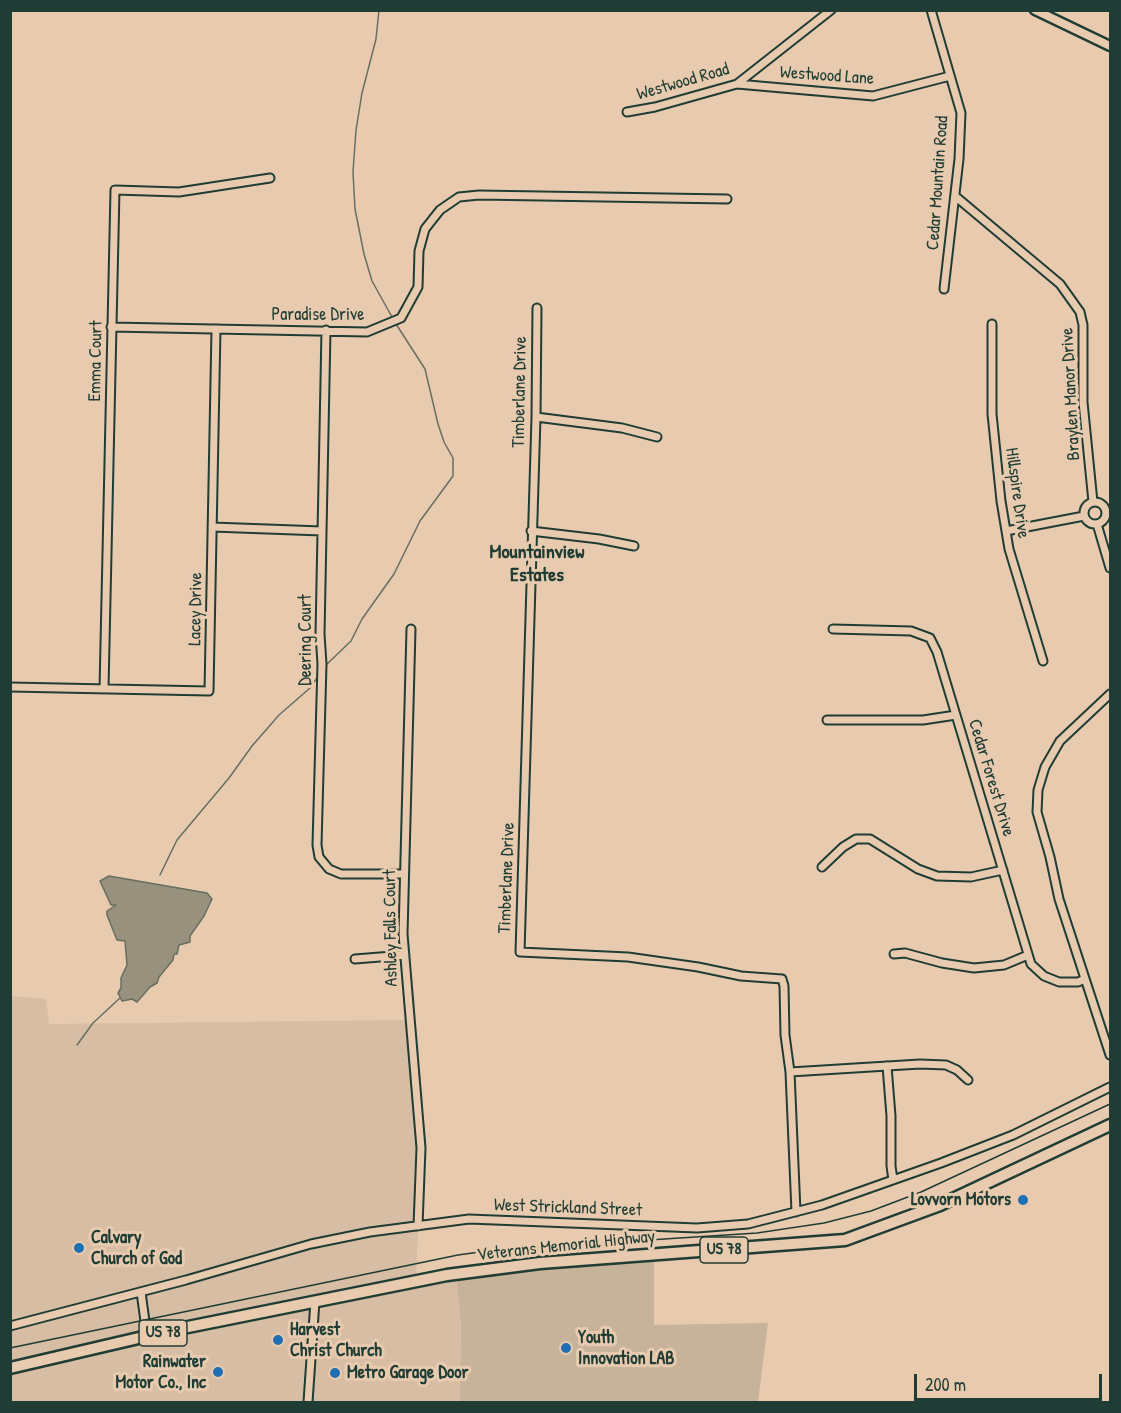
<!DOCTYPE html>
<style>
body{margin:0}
#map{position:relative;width:1121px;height:1413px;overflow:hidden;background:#e8caaf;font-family:"Patrick Hand",sans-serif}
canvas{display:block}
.frame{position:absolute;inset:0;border:12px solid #1f3d34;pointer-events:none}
.scale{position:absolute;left:914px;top:1374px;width:188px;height:27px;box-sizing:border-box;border:3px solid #1f3d34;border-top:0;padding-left:8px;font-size:18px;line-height:21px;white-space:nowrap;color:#1f3d34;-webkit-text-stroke:4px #e8caaf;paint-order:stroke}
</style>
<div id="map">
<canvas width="1121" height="1413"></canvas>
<div class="frame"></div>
<div class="scale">200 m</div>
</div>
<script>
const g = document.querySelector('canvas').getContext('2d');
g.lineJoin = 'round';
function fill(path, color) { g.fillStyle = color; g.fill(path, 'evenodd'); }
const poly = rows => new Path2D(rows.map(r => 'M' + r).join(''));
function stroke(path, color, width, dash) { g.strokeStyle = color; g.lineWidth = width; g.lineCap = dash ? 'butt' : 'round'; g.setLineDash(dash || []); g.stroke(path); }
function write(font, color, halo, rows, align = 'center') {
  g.font = font + ' "Patrick Hand",sans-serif'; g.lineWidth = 6; g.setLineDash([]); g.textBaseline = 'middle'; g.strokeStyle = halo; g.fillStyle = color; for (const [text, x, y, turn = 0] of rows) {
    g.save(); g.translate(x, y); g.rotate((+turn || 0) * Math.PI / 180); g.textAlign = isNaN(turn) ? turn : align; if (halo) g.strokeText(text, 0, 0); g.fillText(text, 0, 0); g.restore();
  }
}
fill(poly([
 [10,996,46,999,49,1024,410,1020,421,1148,416,1281,456,1274,461,1327,460,1402,11,1402]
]), '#d7bda4');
fill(poly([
 [654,1257,654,1325,768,1323,758,1402,460,1402,461,1326,456,1273]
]), '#c7b29a');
const water = poly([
 [109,876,207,893,212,899,204,916,190,936,190,942,179,945,177,954,174,954,173,960,159,977,157,983,150,987,137,1002,132,999,122,1001,118,993,121,988,121,978,127,965,125,941,117,940,107,915,107,911,116,905,111,905,100,881,109,876]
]);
fill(water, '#97917d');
stroke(water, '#676f60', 1.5);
stroke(poly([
 [379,10,376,39,362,93,356,130,353,172,355,209,364,254,372,281,392,317],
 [326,665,351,641,362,619,394,574,420,521,453,476,453,458,444,442,438,424,425,369,396,324],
 [160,875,177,840,229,778,252,746,279,715,310,688,317,678],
 [77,1045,93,1023,120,998]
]), '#676f60', 1.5);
const minor = poly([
 [931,10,961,113,959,159,944,289],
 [737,84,873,96,950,76],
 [627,112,655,107,737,84,831,10],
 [955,196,1060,284,1080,312,1083,325,1083,402,1093,502],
 [537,308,536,417,520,952,628,957,698,967,741,976,782,979,784,986,785,1035,790,1072,796,1212],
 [992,324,992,414,1001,501,1009,549,1043,661],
 [111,327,367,332,401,318,418,287,419,251,425,229,440,210,459,197,479,195,727,199],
 [326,330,320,634,322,664,317,845,319,857,329,869,341,874,404,874],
 [536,417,622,428,657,437],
 '1084 513a11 11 0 1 1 22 0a11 11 0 1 1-22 0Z',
 [1097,524,1110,568],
 [212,527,322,531],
 [531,531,599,539,634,546],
 [1006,531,1084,516],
 [411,629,403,934,421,1148,418,1226],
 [833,629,911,631,930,638,937,652,1031,964,1044,976,1059,982,1078,982,1085,979],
 [10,687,209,691,216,329],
 [104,689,115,190,179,192,270,178],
 [1110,694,1060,741,1045,767,1038,790,1037,812,1050,857,1059,899,1110,1055],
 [827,720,923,720,956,715],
 [822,867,843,847,856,839,870,839,918,869,937,876,971,877,1003,870],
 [894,954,905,953,942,963,974,968,1004,965,1028,955],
 [355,959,405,955],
 [887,1066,891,1116,891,1166,893,1180],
 [790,1072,920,1064,946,1065,957,1070,968,1080],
 [141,1292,147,1336],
 [10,1326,186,1280,311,1244,370,1232,469,1219,697,1228,748,1224,822,1205,941,1163,1013,1135,1110,1087],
 [308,1402,315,1301]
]);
const tertiary = poly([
 [1035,10,1110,46]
]);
const primary = poly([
 [10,1368,173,1330,447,1275,540,1263,845,1240,940,1205,1110,1125]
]);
stroke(minor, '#1f3d34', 11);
stroke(tertiary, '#1f3d34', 13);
stroke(primary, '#1f3d34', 15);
stroke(minor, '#e8caaf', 7);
stroke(tertiary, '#e8caaf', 8);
stroke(primary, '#e8caaf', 10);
stroke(poly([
 [10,1348,458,1255,494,1250,757,1233,824,1223,871,1211,921,1192,1110,1104]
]), '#1f3d34', 1.5);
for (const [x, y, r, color] of [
 [1023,1200,6,"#1f6fb2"],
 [79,1248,6,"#1f6fb2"],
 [278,1340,6,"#1f6fb2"],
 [566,1348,6,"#1f6fb2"],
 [218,1372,6,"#1f6fb2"],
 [335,1373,6,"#1f6fb2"]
]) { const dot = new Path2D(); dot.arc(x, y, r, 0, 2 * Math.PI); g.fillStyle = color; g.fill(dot); stroke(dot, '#e8caaf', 2); }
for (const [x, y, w] of [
 [724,1250,48],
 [163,1333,48]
]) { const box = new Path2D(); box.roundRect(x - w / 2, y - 13, w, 26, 4.5); g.fillStyle = '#e8caaf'; g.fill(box); stroke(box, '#1f3d34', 1.5); }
write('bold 16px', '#1f3d34', null, [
 ["US 78",724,1250],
 ["US 78",163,1333]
]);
write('18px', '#1f3d34', '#e8caaf', [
 ["Westwood Lane",827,76,4],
 ["Westwood Road",683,82,-16],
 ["Cedar Mountain Road",938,183,-86],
 ["Paradise Drive",318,315],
 ["Emma Court",96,361,-89],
 ["Timberlane Drive",520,392,-89],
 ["Braylen Manor Drive",1071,394,-93],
 ["Hillspire Drive",1017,493,82],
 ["Lacey Drive",196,609,-89],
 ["Deering Court",306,640,-90],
 ["Cedar Forest Drive",991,778,73],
 ["Timberlane Drive",507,878,-88],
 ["Ashley Falls Court",391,928,-91],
 ["West Strickland Street",568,1208,2],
 ["Veterans Memorial Highway",566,1246,-6]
]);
write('bold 18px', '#1f3d34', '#e8caaf', [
 ["Lovvorn Motors",1011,1200,"right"],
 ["Calvary",91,1238],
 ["Church of God",91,1259],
 ["Harvest",290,1330],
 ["Christ Church",290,1351],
 ["Youth",578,1338],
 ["Innovation LAB",578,1359],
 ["Rainwater",206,1362,"right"],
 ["Motor Co., Inc",206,1383,"right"],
 ["Metro Garage Door",347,1373]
], 'left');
write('bold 20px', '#1f3d34', '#e8caaf', [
 ["Mountainview",537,553],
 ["Estates",537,576]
]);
</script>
